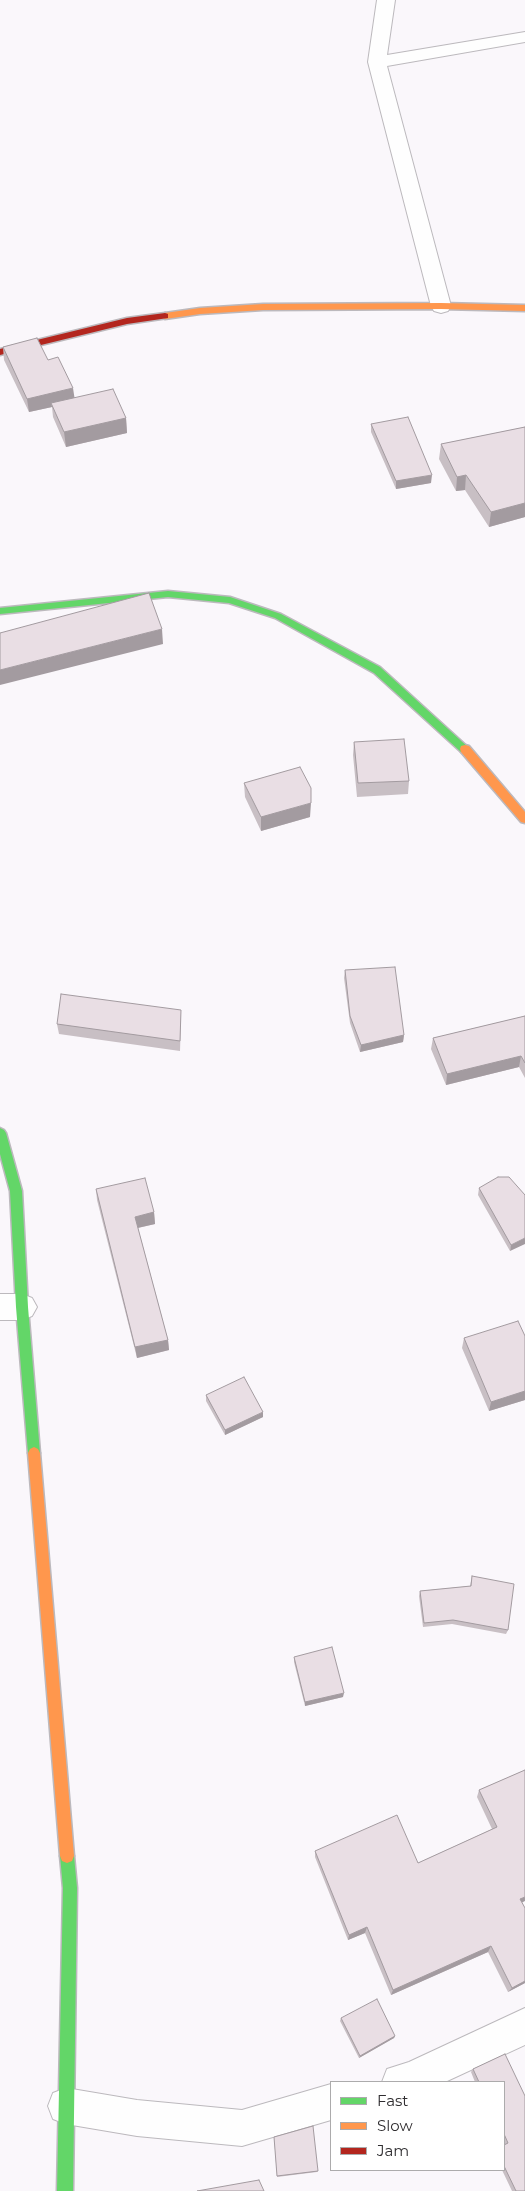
<!DOCTYPE html>
<style>
body{margin:0}
#map{position:relative;width:525px;height:2191px;overflow:hidden;background:#faf7fb;font-family:Montserrat,sans-serif}
canvas{display:block}
.legend{position:absolute;left:330px;top:2081px;width:175px;height:90px;box-sizing:border-box;background:#fff;border:1px solid #acabac;margin:0;padding:6px 9px;list-style:none;font-size:15px;color:#2f2d30}
.legend li{display:flex;align-items:center;gap:10px;height:25px}
.legend b{width:25px;border:1px solid #acabac}
</style>
<div id="map">
<canvas width="525" height="2191"></canvas>
<ul class="legend">
<li><b style="height:6px;background:#63d668"></b>Fast</li>
<li><b style="height:6px;background:#ff974d"></b>Slow</li>
<li><b style="height:6px;background:#b3261e"></b>Jam</li>
</ul>
</div>
<script>
const g = document.querySelector('canvas').getContext('2d');
g.lineJoin = 'round';
const poly = rows => new Path2D(rows.map(r => 'M' + r).join(''));
function stroke(path, color, width, dash) { g.strokeStyle = color; g.lineWidth = width; g.lineCap = dash ? 'butt' : 'round'; g.setLineDash(dash || []); g.stroke(path); }
function fill(path, color) { g.fillStyle = color; g.fill(path, 'evenodd'); }
const street = poly([
 [377,0,395,0,387,55,525,32,525,42,387,66,451,306,448,311,441,313,434,311,431,306,368,62,377,0],
 [0,1294,22,1294,32,1298,37,1307,32,1316,22,1320,0,1320,0,1294],
 [525,2008,525,2045,445,2082,382,2082,387,2069,409,2062,525,2008],
 [331,2084,331,2120,242,2146,137,2136,66,2124,53,2119,48,2106,53,2093,66,2088,137,2100,242,2110,331,2084]
]);
const fast = poly([
 [168,591,230,597,281,614,380,667,470,749,469,752,461,752,374,673,275,618,229,603,168,597,0,614,0,608,168,591],
 [0,1128,4,1130,6,1133,22,1191,28,1307,40,1453,38,1457,34,1459,30,1457,28,1453,16,1307,10,1191,0,1154,0,1128],
 [67,1849,72,1851,74,1856,77,1888,73,2191,57,2191,63,1888,60,1856,62,1851,67,1849]
]);
const slow = poly([
 [441,303,525,305,525,311,441,309,263,310,200,314,165,319,161,316,165,313,200,308,263,304,441,303],
 [465,745,469,746,525,812,525,823,521,822,461,752,460,749,461,746,465,745],
 [34,1447,38,1449,40,1453,74,1856,72,1861,67,1863,62,1861,60,1856,28,1453,30,1449,34,1447]
]);
const jam = poly([
 [165,313,168,314,168,318,127,324,0,355,0,349,127,318,165,313]
]);
stroke(street, '#bcb9bd', 2);
stroke(fast, '#bcb9bd', 3);
stroke(slow, '#bcb9bd', 3);
stroke(jam, '#bcb9bd', 3);
fill(street, '#fefefe');
fill(fast, '#63d668');
fill(slow, '#ff974d');
fill(jam, '#b3261e');
fill(poly([
 [3,347,48,360,74,397,126,418,127,433,66,447,53,417,52,407,29,412,4,360],
 [371,424,431,483,396,489,371,432],
 [525,427,525,517,489,527,465,490,456,491,439,459,441,444],
 [354,742,409,781,408,794,357,797,353,755],
 [244,783,310,817,261,831,245,797],
 [345,970,404,1035,403,1042,360,1052,350,1023,344,978],
 [181,1010,181,1020,180,1051,59,1034,57,1024],
 [525,1016,525,1078,519,1067,446,1085,431,1049,433,1038],
 [479,1188,525,1195,510,1251,478,1195],
 [96,1189,154,1212,155,1224,138,1228,168,1340,169,1350,137,1358,97,1200],
 [525,1336,525,1400,489,1411,462,1348,464,1338],
 [206,1395,263,1417,225,1435,206,1401],
 [472,1576,508,1630,506,1634,452,1624,423,1627,419,1596,420,1591,470,1586],
 [294,1657,343,1697,305,1706,294,1662],
 [525,1770,522,1902,525,1983,508,1992,488,1952,391,1995,365,1933,348,1940,315,1857,315,1851,418,1863,492,1829,477,1797,479,1790],
 [341,2018,395,2036,394,2038,359,2058,340,2021],
 [505,2054,525,2191,512,2191,502,2170,504,2170,504,2145,505,2145,504,2143,504,2082,475,2082,471,2072,473,2069],
 [274,2137,318,2171,317,2172,277,2177]
]), '#c8bfc4');
fill(poly([
 [73,388,75,401,51,403,52,407,29,412,27,399],
 [126,418,127,433,66,447,64,432],
 [432,475,431,483,396,489,396,481],
 [466,475,465,490,456,491,457,477],
 [525,503,525,517,489,527,491,512],
 [162,629,163,644,0,685,0,670],
 [311,803,310,817,261,831,261,817],
 [404,1035,403,1042,360,1052,361,1045],
 [521,1056,519,1067,446,1085,447,1074],
 [154,1212,155,1224,137,1228,135,1217],
 [525,1238,525,1244,510,1251,511,1245],
 [168,1340,169,1350,137,1358,135,1347],
 [525,1391,525,1400,489,1411,491,1402],
 [263,1412,263,1417,225,1435,225,1430],
 [344,1693,343,1697,305,1706,305,1702],
 [525,1897,525,1901,517,1905,520,1899],
 [367,1927,365,1933,348,1940,349,1935],
 [491,1946,488,1952,391,1995,393,1990],
 [525,1981,525,1983,508,1992,512,1988],
 [395,2036,394,2038,359,2058,360,2056]
]), '#a39ba0');
const building = poly([
 [37,338,48,360,58,357,73,388,27,399,3,347,37,338],
 [113,389,126,418,64,432,51,403,113,389],
 [408,417,432,475,396,481,371,424,408,417],
 [525,427,525,503,491,512,466,475,457,477,441,444,525,427],
 [149,593,162,629,0,670,0,633,149,593],
 [404,739,409,781,358,783,354,742,404,739],
 [300,767,311,788,311,803,261,817,244,783,300,767],
 [395,967,404,1035,361,1045,350,1016,345,970,395,967],
 [61,994,181,1010,180,1041,57,1024,61,994],
 [525,1016,525,1063,521,1056,447,1074,433,1038,525,1016],
 [498,1177,509,1177,525,1195,525,1238,511,1245,479,1188,498,1177],
 [145,1178,154,1212,135,1217,168,1340,135,1347,96,1189,145,1178],
 [518,1321,525,1336,525,1391,491,1402,464,1338,518,1321],
 [244,1377,263,1412,225,1430,206,1395,244,1377],
 [472,1576,514,1584,508,1630,453,1620,424,1623,420,1591,471,1586,472,1576],
 [332,1647,344,1693,305,1702,294,1657,332,1647],
 [525,1770,525,1897,520,1899,525,1908,525,1981,512,1988,491,1946,393,1990,367,1927,349,1935,315,1851,397,1815,418,1863,497,1827,479,1790,525,1770],
 [377,1999,395,2036,360,2056,341,2018,377,1999],
 [505,2054,525,2096,525,2191,516,2191,504,2166,504,2145,508,2143,504,2134,504,2082,479,2082,473,2069,505,2054],
 [313,2126,318,2171,277,2176,274,2137,313,2126],
 [259,2180,264,2191,197,2191,259,2180]
]);
fill(building, '#e9dee4');
stroke(building, '#a39ba0', 1);
</script>
